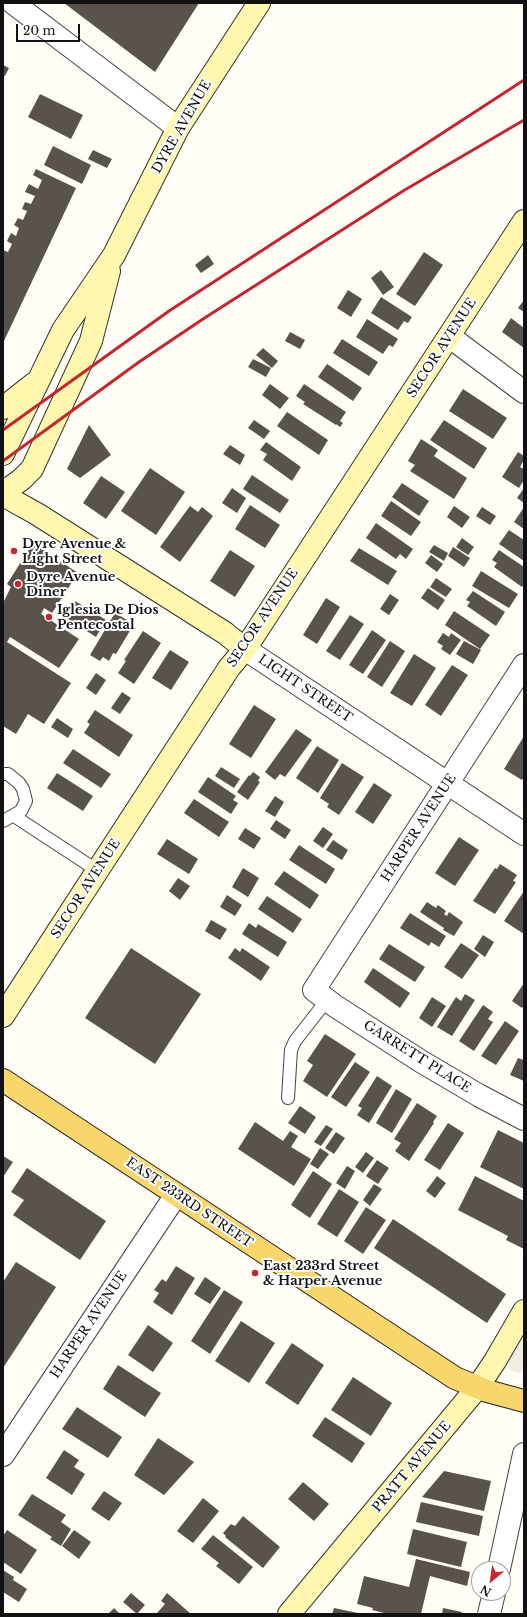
<!DOCTYPE html>
<style>
body{margin:0}
#map{position:relative;width:527px;height:1617px;overflow:hidden;background:#fffdf5;font-family:"Libre Baskerville",serif}
canvas{display:block}
.frame{position:absolute;inset:0;border:4px solid #111;pointer-events:none}
.north{position:absolute;left:471px;top:1561px;width:40px;height:40px;box-sizing:border-box;background:#fff;border:1px solid #a0a0a0;border-radius:50%;rotate:209deg;font-size:11px;font-weight:700;line-height:16px;text-align:center;color:#111}
.north::after{content:'';display:block;margin:auto;width:14px;height:18px;background:#c4262e;clip-path:polygon(50% 0,100% 100%,50% 72%,0 100%)}
.scale{position:absolute;left:16px;top:24px;width:64px;height:18px;box-sizing:border-box;border:2px solid #111;border-top:0;padding-left:5px;font-size:12px;line-height:14px;white-space:nowrap;color:#111;-webkit-text-stroke:3px #fff;paint-order:stroke}
</style>
<div id="map">
<canvas width="527" height="1617"></canvas>
<div class="frame"></div>
<div class="north">N</div>
<div class="scale">20 m</div>
</div>
<script>
const g = document.querySelector('canvas').getContext('2d');
g.lineJoin = 'round';
function fill(path, color) { g.fillStyle = color; g.fill(path, 'evenodd'); }
const poly = rows => new Path2D(rows.map(r => 'M' + r).join(''));
function stroke(path, color, width, dash) { g.strokeStyle = color; g.lineWidth = width; g.lineCap = dash ? 'butt' : 'round'; g.setLineDash(dash || []); g.stroke(path); }
function write(font, color, halo, rows, align = 'center') {
  g.font = font + ' "Libre Baskerville",serif'; g.lineWidth = 4; g.setLineDash([]); g.textBaseline = 'middle'; g.strokeStyle = halo; g.fillStyle = color; for (const [text, x, y, turn = 0] of rows) {
    g.save(); g.translate(x, y); g.rotate((+turn || 0) * Math.PI / 180); g.textAlign = isNaN(turn) ? turn : align; if (halo) g.strokeText(text, 0, 0); g.fillText(text, 0, 0); g.restore();
  }
}
fill(poly([
 [524,1328,524,1371,519,1373,509,1369,506,1364,507,1358]
]), '#f1ede2');
fill(poly([
 [64,3,199,3,155,72],
 [3,65,9,68,5,76,3,75],
 [40,94,83,115,71,139,28,117],
 [53,146,91,165,82,184,44,165],
 [93,150,112,159,107,168,88,159],
 [36,169,76,188,3,343,3,250,8,252,12,244,7,241,11,233,16,236,19,228,14,225,18,218,23,220,27,211,22,209,25,202,31,204,35,196,25,192,29,184,38,189,42,180,33,175],
 [424,252,443,265,415,306,396,294],
 [208,255,214,264,201,273,195,265],
 [381,270,394,287,383,295,371,278],
 [348,290,362,299,351,317,337,308],
 [381,297,412,317,408,323,404,321,398,330,371,313],
 [524,300,524,312,518,308],
 [511,318,524,328,524,348,502,332],
 [367,319,398,339,393,347,389,345,383,354,356,337],
 [290,332,305,340,300,349,285,341],
 [342,339,378,362,369,376,333,353],
 [263,348,278,361,272,368,256,355],
 [253,359,271,368,266,377,248,367],
 [327,364,362,388,353,401,318,377],
 [270,384,289,398,280,409,262,395],
 [304,384,346,412,340,421,343,423,340,427,336,424,336,425,303,404,305,402,296,396],
 [463,389,507,418,493,439,449,411],
 [287,412,328,440,319,455,277,426],
 [254,420,270,431,264,439,248,428],
 [444,420,487,448,474,469,430,440],
 [89,425,111,455,80,478,67,469],
 [421,439,438,450,434,456,467,478,454,499,410,471,415,465,408,461],
 [266,442,301,467,292,481,263,460,267,454,260,450],
 [230,445,245,455,240,465,223,454],
 [518,452,524,456,524,460,520,467,524,469,524,480,519,488,502,477],
 [150,468,185,492,156,535,121,511],
 [252,475,289,500,280,513,243,489],
 [101,476,125,492,106,519,83,503],
 [402,483,429,501,419,516,392,497],
 [232,488,246,498,237,513,222,503],
 [524,488,524,503,517,498],
 [391,501,421,522,411,536,381,516],
 [250,505,280,525,265,548,235,529],
 [190,506,198,512,202,507,213,516,180,562,160,547],
 [454,506,470,517,462,528,447,517],
 [482,507,496,516,490,525,476,516],
 [524,507,524,529,514,522],
 [376,523,413,549,406,559,400,554,396,559,366,538],
 [509,530,524,540,524,561,499,544],
 [462,538,474,547,468,555,456,547],
 [33,543,78,573,52,613,44,608,41,614,79,639,59,668,10,637,7,642,71,683,44,724,28,714,16,734,3,726,4,698,3,698,3,603,11,587,7,584],
 [434,545,448,553,444,561,429,552],
 [453,547,470,558,464,567,448,556],
 [359,548,397,571,388,585,350,561],
 [230,550,255,566,235,597,210,581],
 [499,550,524,567,524,584,522,587,494,567,497,563,492,560],
 [431,555,443,564,437,572,425,563],
 [481,571,518,594,509,608,472,586],
 [436,578,452,589,446,597,430,587],
 [428,588,445,600,438,610,421,598],
 [473,591,505,612,496,626,467,606,470,602,466,600],
 [390,594,399,600,389,615,380,609],
 [326,598,340,607,317,644,303,635],
 [75,601,106,620,96,637,65,617],
 [454,611,490,635,480,649,445,625],
 [115,613,134,624,116,654,113,653,109,661,103,657,100,661,90,655],
 [350,615,364,624,340,660,326,651],
 [372,630,386,640,363,674,349,665],
 [143,631,161,643,134,684,118,673,126,661,124,660],
 [443,633,449,637,451,633,461,640,450,655,441,649,443,646,437,642],
 [390,641,405,651,382,687,367,677],
 [464,641,481,650,473,664,456,654],
 [170,650,189,662,171,690,152,678],
 [414,654,436,668,412,706,390,693],
 [452,665,468,675,441,716,425,705],
 [96,673,106,680,96,695,86,688],
 [122,692,131,698,120,714,111,708],
 [254,705,276,719,251,758,229,744],
 [95,710,133,735,119,757,84,733,90,724,87,722],
 [57,718,73,729,68,738,51,727],
 [296,729,312,740,285,777,280,774,275,780,265,772],
 [524,736,524,777,522,780,504,769],
 [317,746,339,760,318,793,296,778],
 [73,749,111,774,101,788,63,763],
 [342,763,364,777,339,815,327,807,329,804,320,798],
 [221,767,240,779,234,788,215,776],
 [253,772,260,777,258,781,260,782,248,800,237,792,249,775,250,776],
 [57,773,93,796,83,811,47,788],
 [208,777,236,796,233,800,238,803,231,814,198,792],
 [374,783,392,795,373,824,355,812],
 [275,796,284,802,275,817,265,811],
 [194,799,229,822,219,837,184,813],
 [276,820,291,830,285,839,270,829],
 [323,827,333,834,323,848,313,841],
 [245,828,261,838,254,849,238,839],
 [459,837,479,850,455,886,435,873],
 [167,839,198,859,189,874,157,854],
 [333,840,348,850,342,860,326,850],
 [299,845,335,869,326,884,289,860],
 [500,864,517,875,513,881,516,882,495,914,473,901,495,868,497,869],
 [243,868,259,878,248,897,232,887],
 [284,871,319,895,310,909,274,884],
 [178,878,190,886,180,900,169,891],
 [524,891,524,934,504,921],
 [227,895,242,905,235,916,220,907],
 [267,896,302,919,293,933,258,909],
 [427,902,436,908,438,905,446,911,444,914,447,916,449,912,463,922,454,936,443,930,444,928,420,912],
 [410,913,446,936,439,947,431,942,429,946,400,928],
 [211,920,227,929,220,940,205,931],
 [249,923,256,928,258,924,287,942,278,957,242,934],
 [483,935,494,942,485,957,474,949],
 [461,943,479,955,462,979,444,967],
 [389,944,425,967,415,982,379,959],
 [131,948,201,994,155,1064,85,1018],
 [235,948,240,952,242,948,270,967,261,981,228,958],
 [373,968,410,993,400,1008,364,982],
 [524,983,524,1005,522,1008,512,1001],
 [465,994,475,1000,452,1036,437,1027,456,997,461,1001],
 [432,997,446,1006,432,1027,419,1018],
 [483,1005,493,1012,488,1019,493,1022,474,1051,459,1041],
 [505,1021,519,1031,496,1065,481,1056],
 [325,1034,356,1054,327,1097,303,1081,313,1065,307,1061],
 [518,1058,524,1060,524,1081,510,1075],
 [355,1062,370,1072,346,1107,331,1097],
 [377,1076,392,1086,369,1123,357,1115,362,1108,358,1106],
 [396,1089,412,1099,392,1133,376,1123],
 [417,1103,437,1116,433,1122,434,1123,409,1161,395,1151,401,1143,394,1139],
 [300,1106,316,1117,305,1134,288,1123],
 [255,1122,283,1141,290,1131,298,1136,291,1147,311,1159,294,1186,238,1149],
 [448,1123,464,1133,440,1170,424,1160],
 [326,1125,333,1129,321,1146,314,1142],
 [498,1130,524,1143,524,1189,480,1167],
 [336,1132,345,1138,334,1154,325,1148],
 [320,1148,329,1154,318,1169,310,1164],
 [366,1152,374,1158,363,1173,355,1167],
 [3,1156,13,1162,3,1177],
 [377,1160,389,1168,378,1184,366,1176],
 [347,1166,355,1171,345,1189,336,1183],
 [27,1168,106,1221,80,1260,13,1215,24,1200,11,1192],
 [313,1171,332,1184,310,1218,291,1205],
 [437,1176,446,1183,435,1198,426,1191],
 [475,1176,524,1201,524,1249,506,1240,508,1236,458,1210],
 [374,1184,382,1189,370,1206,363,1200],
 [339,1189,359,1202,337,1237,317,1224],
 [366,1207,386,1220,363,1254,344,1241],
 [393,1219,506,1294,487,1323,374,1248],
 [16,1262,56,1287,3,1368,3,1282],
 [176,1266,195,1278,172,1315,153,1302,159,1293,154,1290,162,1279,166,1282],
 [205,1277,221,1288,210,1304,194,1294],
 [224,1290,243,1302,210,1354,191,1341],
 [241,1321,275,1343,249,1383,215,1361],
 [148,1325,173,1343,153,1372,128,1355],
 [292,1343,324,1365,298,1405,265,1383],
 [118,1365,161,1393,145,1417,103,1389],
 [353,1377,392,1403,371,1436,331,1410],
 [77,1407,122,1437,108,1458,62,1429],
 [325,1417,365,1443,352,1463,312,1436],
 [158,1438,194,1462,164,1495,134,1475],
 [64,1450,79,1460,74,1467,85,1474,72,1495,46,1478],
 [444,1471,491,1481,484,1511,422,1497],
 [303,1482,329,1504,314,1521,288,1499],
 [104,1491,122,1503,109,1521,91,1509],
 [32,1494,66,1515,61,1522,71,1529,61,1546,50,1539,52,1537,18,1515],
 [203,1498,219,1511,193,1543,177,1531],
 [421,1502,483,1516,479,1536,416,1522],
 [243,1516,280,1547,263,1568,225,1537,226,1536,223,1533,231,1524,235,1526],
 [413,1529,467,1542,461,1567,407,1554],
 [7,1530,37,1550,21,1574,3,1562,3,1543,4,1541,3,1536],
 [74,1530,91,1542,79,1559,62,1546],
 [213,1535,253,1567,239,1584,216,1566,219,1563,201,1549],
 [416,1559,470,1572,467,1586,430,1576,421,1614,388,1614,372,1610,373,1608,357,1604,364,1576,409,1587],
 [3,1570,14,1577,13,1580,27,1589,19,1602,3,1592],
 [131,1593,145,1605,137,1614,123,1602],
 [167,1593,191,1614,159,1614,157,1613,165,1604,161,1601],
 [114,1608,120,1614,108,1614],
 [334,1608,358,1613,358,1614,332,1614],
 [443,1608,462,1612,462,1614,442,1614]
]), '#5a524d');
const lane = poly([
 [3,774,8,774,19,783,23,789,26,801,21,811,3,821],
 [14,816,98,871],
 [288,1098,291,1050,295,1041,327,1000]
]);
const street = poly([
 [13,3,178,128],
 [450,337,524,392],
 [245,649,524,834],
 [524,665,314,990,335,1006,422,1062,480,1096,524,1119],
 [3,1455,176,1195],
 [499,1569,524,1454],
 [489,1614,494,1593]
]);
const secondary = poly([
 [3,408,35,383],
 [3,454,63,330,114,255,178,128,259,3],
 [3,493,22,479,32,469,91,341,109,271],
 [3,495,37,514,225,633,245,649],
 [3,1016,229,668,245,649,524,221],
 [289,1614,477,1388,495,1361,524,1311]
]);
const primary = poly([
 [3,1080,455,1378,487,1391,524,1401]
]);
stroke(lane, '#444', 14);
stroke(street, '#444', 24);
stroke(secondary, '#333', 24);
stroke(primary, '#222', 24);
stroke(lane, '#fff', 12);
stroke(street, '#fff', 22);
stroke(secondary, '#fff6b0', 22);
stroke(primary, '#f9d66b', 22);
stroke(poly([
 [3,430,169,311,524,80],
 [3,461,139,362,203,319,403,191,524,120]
]), '#c4262e', 3);
for (const [x, y, r, color] of [
 [14,551,4,"#c4262e"],
 [18,584,4,"#c4262e"],
 [49,617,4,"#c4262e"],
 [255,1273,4,"#c4262e"]
]) { const dot = new Path2D(); dot.arc(x, y, r, 0, 2 * Math.PI); g.fillStyle = color; g.fill(dot); stroke(dot, '#fff', 1.5); }
write('13px', '#111', '#fff', [
 ["DYRE AVENUE",182,127,-60],
 ["SECOR AVENUE",442,348,-57],
 ["SECOR AVENUE",263,618,-56],
 ["LIGHT STREET",305,689,34],
 ["HARPER AVENUE",419,828,-57],
 ["SECOR AVENUE",86,889,-57],
 ["GARRETT PLACE",417,1057,32],
 ["EAST 233RD STREET",189,1203,34],
 ["HARPER AVENUE",89,1325,-56],
 ["PRATT AVENUE",412,1467,-50]
]);
write('bold 13px', '#111', '#fff', [
 ["Dyre Avenue &",22,544],
 ["Light Street",22,559],
 ["Dyre Avenue",26,577],
 ["Diner",26,592],
 ["Iglesia De Dios",57,610],
 ["Pentecostal",57,625],
 ["East 233rd Street",263,1266],
 ["& Harper Avenue",263,1281]
], 'left');
</script>
